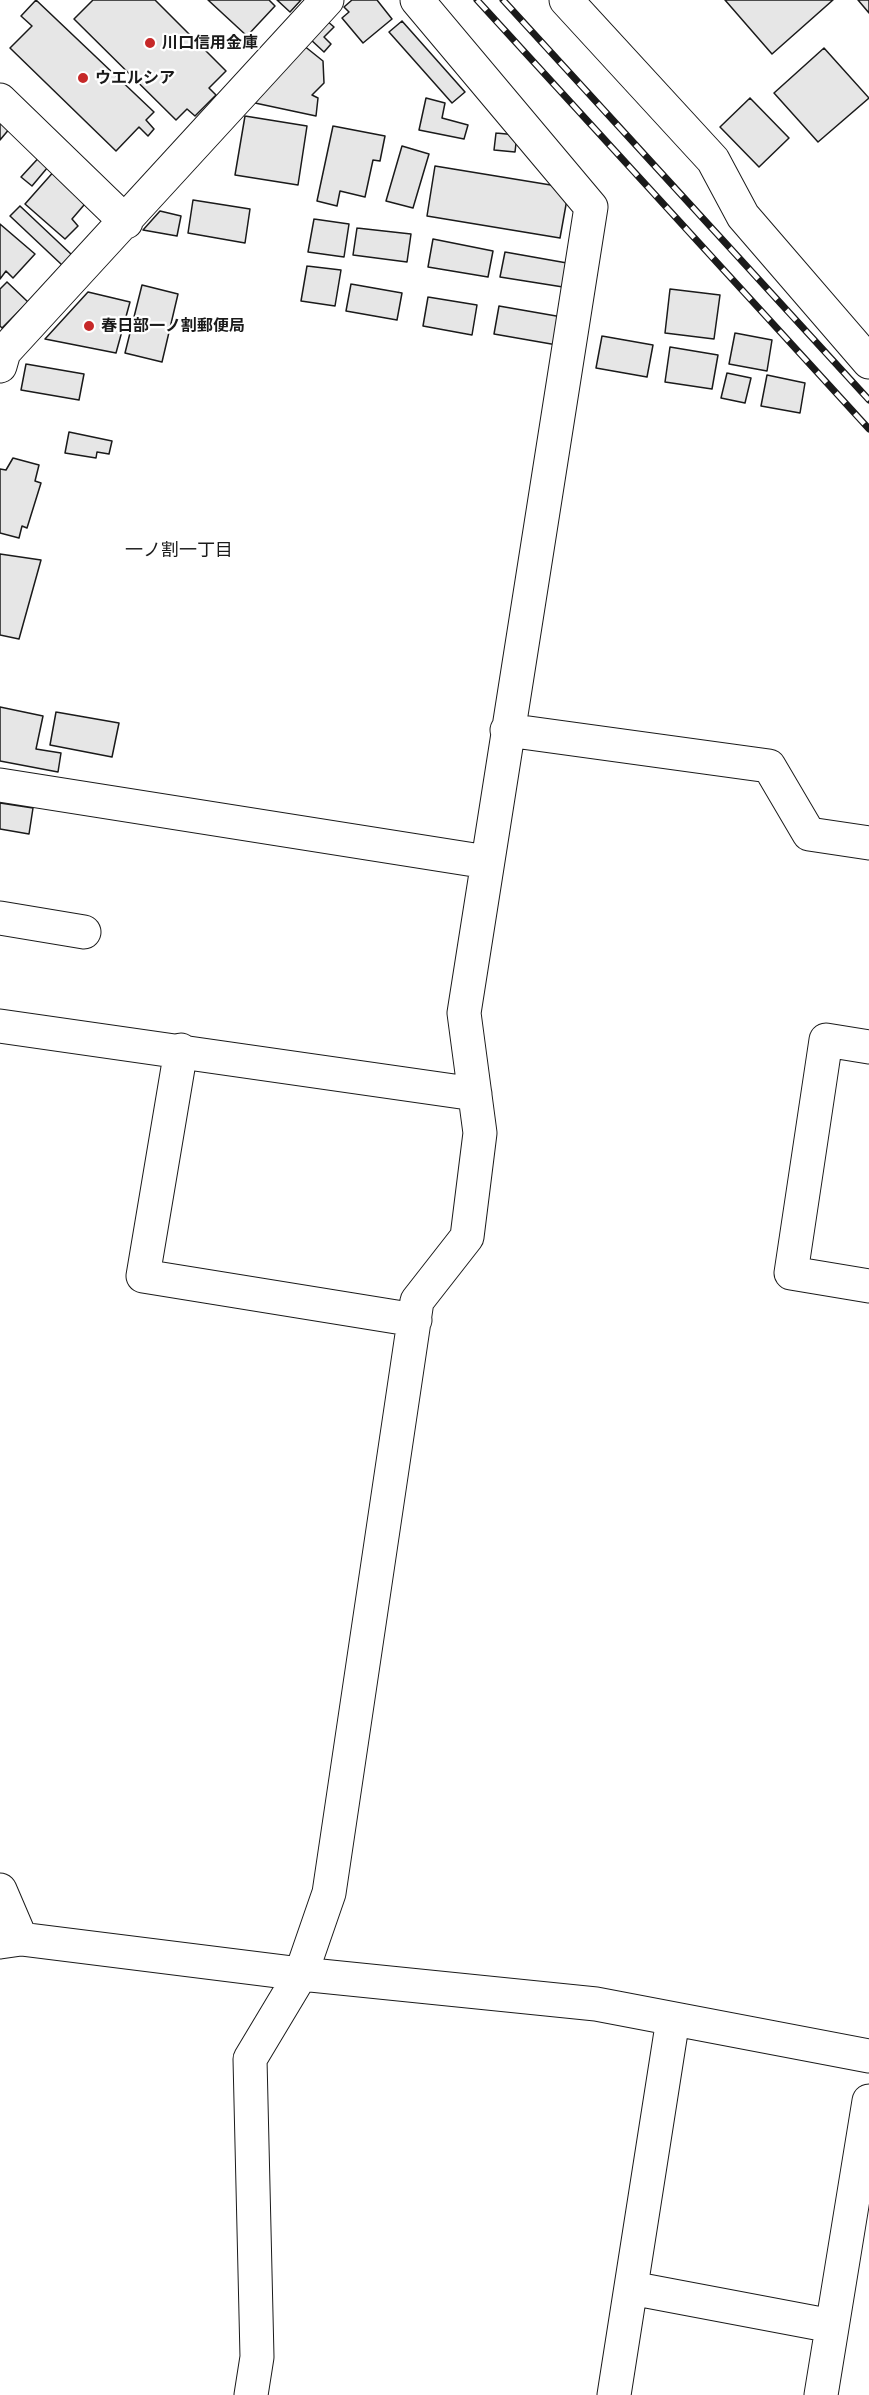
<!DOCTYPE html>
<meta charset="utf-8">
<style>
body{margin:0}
canvas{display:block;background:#fff}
</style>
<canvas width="869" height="2395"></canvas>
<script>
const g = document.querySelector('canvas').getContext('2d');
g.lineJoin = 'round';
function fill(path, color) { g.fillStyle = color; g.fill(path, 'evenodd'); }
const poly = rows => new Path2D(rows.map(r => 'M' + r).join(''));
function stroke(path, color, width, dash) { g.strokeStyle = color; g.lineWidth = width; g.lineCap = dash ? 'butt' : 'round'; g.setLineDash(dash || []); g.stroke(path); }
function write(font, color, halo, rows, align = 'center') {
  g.font = font + ' "PT Sans","Noto Sans JP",sans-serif'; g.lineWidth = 4.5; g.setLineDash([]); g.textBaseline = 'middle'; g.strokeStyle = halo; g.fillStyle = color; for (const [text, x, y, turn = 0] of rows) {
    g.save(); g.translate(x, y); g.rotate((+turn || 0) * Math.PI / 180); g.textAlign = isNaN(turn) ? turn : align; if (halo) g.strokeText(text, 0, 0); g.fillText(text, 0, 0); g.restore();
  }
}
const building = poly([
 [36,0,154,112,146,120,154,129,148,136,139,127,116,151,10,48,32,26,21,16,36,0],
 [93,0,155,0,226,71,209,88,216,95,195,116,187,109,176,120,74,19,93,0],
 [208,0,269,0,275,6,247,36,208,0],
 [277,0,301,0,290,12,277,0],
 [352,0,377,0,392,19,363,43,342,18,349,12,344,7,352,0],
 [725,0,833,0,772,54,725,0],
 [858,0,869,0,869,13,858,0],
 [326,20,334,27,324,37,331,44,324,52,309,38,326,20],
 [402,21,465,92,452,103,389,32,402,21],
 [303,45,323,61,324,83,312,95,318,98,316,116,255,103,303,45],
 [824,48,869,98,818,142,774,93,824,48],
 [426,98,445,103,442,118,468,125,464,139,419,130,426,98],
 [750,98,789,138,759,167,720,127,750,98],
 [245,116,307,126,298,185,235,175,245,116],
 [0,117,11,127,0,140,0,117],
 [333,126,385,136,380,161,373,160,365,197,340,191,337,206,317,201,333,126],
 [496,133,517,135,515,152,494,150,496,133],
 [402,146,429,154,413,208,386,201,402,146],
 [44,152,53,161,32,186,21,177,44,152],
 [435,166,569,188,560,238,427,216,435,166],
 [56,169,90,198,72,219,78,226,65,239,25,204,56,169],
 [193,200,250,209,245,243,188,233,193,200],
 [20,206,72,255,62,265,10,216,20,206],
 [160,211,181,216,177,236,143,230,160,211],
 [314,219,349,224,344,257,308,252,314,219],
 [0,224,35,254,13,278,6,271,0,279,0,224],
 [357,228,411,234,407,262,353,255,357,228],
 [433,239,493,251,488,277,428,267,433,239],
 [505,252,567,263,563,287,500,277,505,252],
 [307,266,341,270,335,306,301,301,307,266],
 [7,282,28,302,2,328,0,326,0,289,7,282],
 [351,284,402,293,397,320,346,311,351,284],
 [142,285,178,294,162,362,125,353,142,285],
 [670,289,720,295,714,339,665,333,670,289],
 [88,292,130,302,116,353,45,339,88,292],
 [428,297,477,305,472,335,423,326,428,297],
 [499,306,562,317,557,345,494,334,499,306],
 [735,333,772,340,767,371,729,364,735,333],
 [602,336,653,345,647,377,596,368,602,336],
 [670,347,718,355,712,389,665,382,670,347],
 [26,364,84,374,79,400,21,390,26,364],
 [727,373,751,378,745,403,721,398,727,373],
 [767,375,805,383,800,413,761,406,767,375],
 [69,432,112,441,109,454,97,452,96,458,65,453,69,432],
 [13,458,39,465,35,481,41,483,27,528,22,526,19,538,0,533,0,469,6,470,13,458],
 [0,554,41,560,19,639,0,635,0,554],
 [0,707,43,716,36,749,61,753,58,772,0,761,0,707],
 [56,712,119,723,112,757,50,745,56,712],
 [0,803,33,808,29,834,0,829,0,803]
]);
fill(building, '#e6e6e6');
stroke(building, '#1a1a1a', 1.5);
const minor = poly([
 [566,0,713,160,743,216,869,362],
 [0,100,126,222],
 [0,366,4,352,327,0],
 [507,730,769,766,809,834,869,843],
 [0,785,487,862],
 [0,918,84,932],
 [0,1026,475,1094],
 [869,1047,826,1040,791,1273,869,1286],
 [181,1050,143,1276,415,1320],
 [0,1890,21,1939],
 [0,1942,21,1939,301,1974,596,2004,869,2056],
 [631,2288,832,2326],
 [251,2395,257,2357,250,2059,301,1974,329,1893,417,1301,467,1237,480,1133,464,1013,591,207,417,0],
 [614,2395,673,2019],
 [821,2395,869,2101]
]);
stroke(minor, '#1a1a1a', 35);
stroke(minor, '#fff', 33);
const rail = poly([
 [477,0,869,429],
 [503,0,869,400]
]);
stroke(rail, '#1a1a1a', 7);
stroke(rail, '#fff', 4.5, [14]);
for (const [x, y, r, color] of [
 [150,43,6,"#c62828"],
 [83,78,6,"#c62828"],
 [89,326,6,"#c62828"]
]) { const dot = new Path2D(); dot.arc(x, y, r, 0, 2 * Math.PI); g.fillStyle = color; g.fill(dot); stroke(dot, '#fff', 2); }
write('bold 16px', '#1a1a1a', '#fff', [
 ["川口信用金庫",162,43],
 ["ウエルシア",95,78],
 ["春日部一ノ割郵便局",101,326]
], 'left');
write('18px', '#1a1a1a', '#fff', [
 ["一ノ割一丁目",179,551]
]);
</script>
